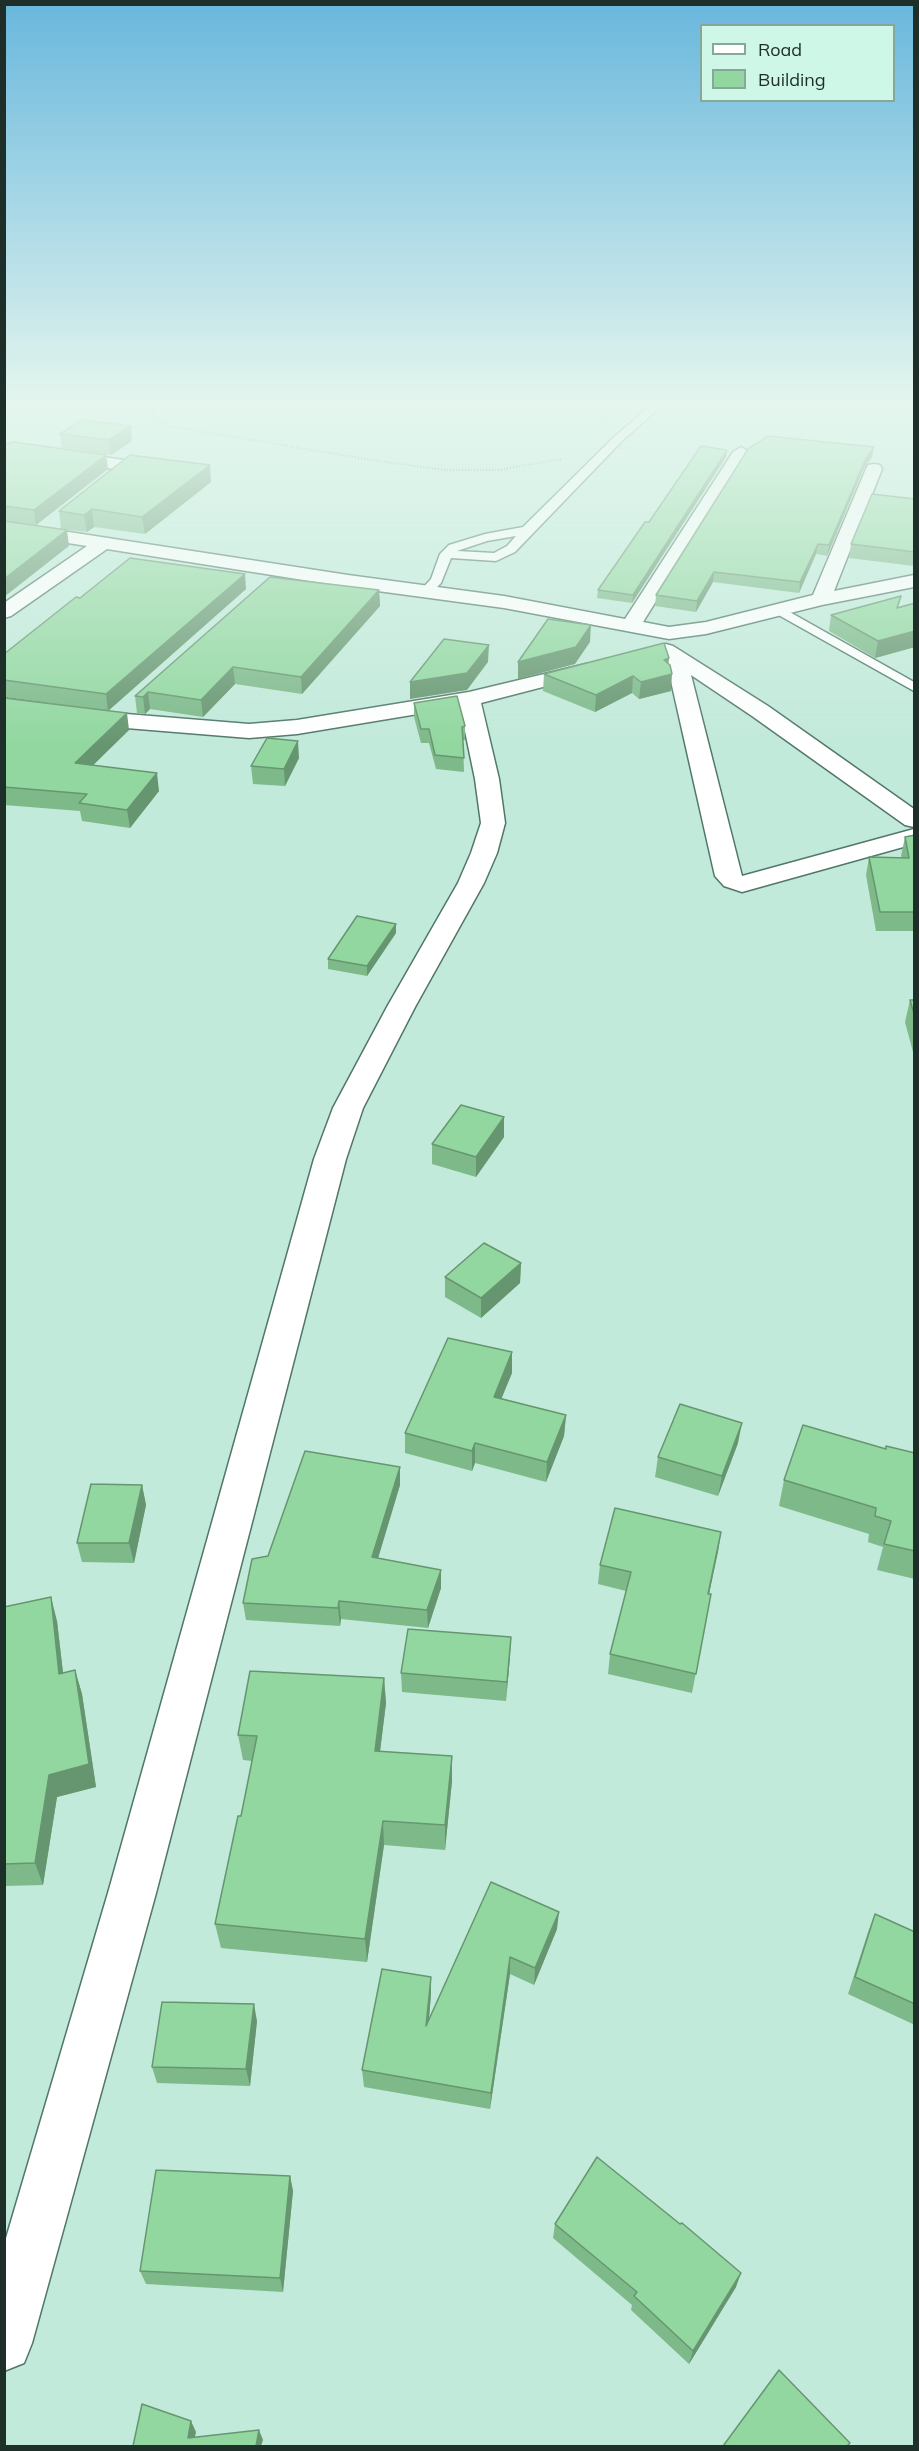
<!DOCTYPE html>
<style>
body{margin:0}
#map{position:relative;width:919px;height:2451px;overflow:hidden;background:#c2eada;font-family:Mulish,sans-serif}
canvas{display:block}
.frame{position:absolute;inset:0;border:6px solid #1e2e28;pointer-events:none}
.legend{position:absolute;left:700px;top:24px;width:195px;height:78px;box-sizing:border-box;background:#cff7e7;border:2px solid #88a79b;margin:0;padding:8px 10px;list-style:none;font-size:18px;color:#1e2e28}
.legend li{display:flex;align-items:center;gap:12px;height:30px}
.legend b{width:30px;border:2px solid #88a79b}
</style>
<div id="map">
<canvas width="919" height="2451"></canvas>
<div class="frame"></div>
<ul class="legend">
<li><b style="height:8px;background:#fff"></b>Road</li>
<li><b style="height:16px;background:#92d7a0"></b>Building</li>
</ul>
</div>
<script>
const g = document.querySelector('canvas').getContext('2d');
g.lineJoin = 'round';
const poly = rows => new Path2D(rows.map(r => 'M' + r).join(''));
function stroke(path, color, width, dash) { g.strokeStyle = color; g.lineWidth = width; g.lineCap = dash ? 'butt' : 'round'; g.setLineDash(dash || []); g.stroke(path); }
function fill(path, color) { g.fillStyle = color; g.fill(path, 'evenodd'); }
const service = poly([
 [655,402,666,402,621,442,515,552,496,561,451,558,441,583,430,594,422,594,420,591,431,579,440,554,449,545,485,534,523,527,613,438,655,402],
 [516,536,507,546,494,553,457,551,487,541,516,536],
 [779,606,914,682,914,691,775,613,773,610,779,606]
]);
const minor = poly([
 [16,444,124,460,130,461,134,467,103,494,97,495,91,494,88,490,114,469,16,454,4,456,4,446,16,444],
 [741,447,749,452,643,622,669,627,706,622,813,595,866,469,868,465,874,464,880,465,882,469,834,591,914,575,914,587,822,605,706,634,669,639,504,608,348,587,107,549,11,616,4,618,4,603,87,546,4,533,4,522,348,575,504,596,625,619,733,452,741,447],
 [666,644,673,646,768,706,914,809,914,827,905,825,752,716,691,675,742,876,914,829,914,844,742,892,724,886,715,876,666,659,656,650,659,646,666,644],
 [586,664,593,666,597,670,593,674,481,703,499,779,505,823,497,853,484,883,415,1007,363,1108,346,1159,156,1893,32,2343,24,2363,4,2371,4,2245,108,1893,314,1159,333,1108,387,1007,458,883,471,853,481,823,475,779,460,707,297,734,249,738,114,727,4,712,4,698,114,713,249,724,297,720,469,692,586,664]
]);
stroke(service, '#527769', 3);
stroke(minor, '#527769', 3);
stroke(poly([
 [154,402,152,409,156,420,168,426,378,461,445,470,498,470,562,459],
 [574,402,589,406,607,419]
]), '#6f8b80', 2, [1, 2]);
fill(service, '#fff');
fill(minor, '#fff');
fill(poly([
 [131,426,132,441,111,455,62,448,60,434],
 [4,444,106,455,108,469,36,525,4,521],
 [874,447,872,457,864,468,827,556,816,554,799,593,713,582,696,612,655,606,656,595],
 [727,450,726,457,632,603,597,598,598,590,649,522],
 [211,482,145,534,94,527,87,532,61,529,59,511],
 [915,499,914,566,849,558,851,544],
 [246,589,108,711,129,730,93,765,159,791,130,828,82,821,80,811,4,805,4,698,102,710,4,697,4,654,80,598],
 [379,590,380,606,302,694,235,684,203,717,150,709,145,714,137,713,135,696],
 [915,603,915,647,875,658,829,631,831,615,899,607],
 [669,658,668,663,671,691,639,699,632,693,595,712,543,691,544,674],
 [414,703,465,726,465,740,463,740,464,772,436,769,429,743,421,743,414,717],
 [299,758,285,786,253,784,251,766],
 [915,835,915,931,876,931,866,875,869,857,902,858,901,856,905,837],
 [396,924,396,933,367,976,328,969,328,959],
 [910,1000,915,1000,915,1052,913,1052,905,1022],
 [504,1117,504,1137,476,1177,432,1164,432,1144],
 [521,1263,520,1283,481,1318,445,1297,445,1277],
 [512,1373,501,1398,566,1415,564,1436,546,1482,475,1463,472,1471,405,1453,405,1433],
 [738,1443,718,1496,655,1477,658,1457],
 [885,1449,915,1453,915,1579,877,1570,883,1547,868,1542,869,1534,779,1506,784,1480],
 [400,1467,400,1485,378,1558,441,1570,441,1588,428,1628,341,1619,340,1626,246,1620,243,1603,268,1556],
 [142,1485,146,1505,134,1563,82,1562,77,1543],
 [721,1532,709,1594,711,1594,692,1693,608,1674,610,1654,626,1591,598,1584,600,1565],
 [4,1607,57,1621,63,1673,75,1670,82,1694,96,1787,57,1797,43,1885,4,1886],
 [510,1656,506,1701,402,1692,401,1673],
 [384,1678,386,1703,380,1751,452,1756,452,1781,445,1850,384,1845,367,1962,221,1948,215,1924,241,1816,252,1761,243,1760,238,1735],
 [491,1882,557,1929,534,1985,510,1974,490,2109,364,2087,362,2070,431,1994,429,2019],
 [875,1914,915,1932,915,2025,848,1994,868,1932],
 [257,2021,250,2086,157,2083,152,2067],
 [290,2176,293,2191,283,2292,146,2284,140,2271],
 [555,2224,680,2224,736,2287,689,2364,631,2310,632,2305,553,2238]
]), '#7eb98a');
fill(poly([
 [131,426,132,441,111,455,109,440],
 [874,447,872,457,864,468,827,556,829,545,866,458],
 [727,450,726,457,632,603,633,595],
 [106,455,108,469,36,525,34,510],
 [210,465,211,482,145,534,142,517],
 [92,509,94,527,87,532,84,515],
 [67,530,69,546,4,597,4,579],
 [818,544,816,554,799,593,800,582],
 [714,572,713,582,696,612,697,601],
 [245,574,246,589,108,711,106,694],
 [379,590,380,606,302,694,301,677],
 [591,625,590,642,575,664,518,679,518,662],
 [915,631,915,647,875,658,878,641],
 [489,645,488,662,467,690,410,699,410,682],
 [669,658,667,675,672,674,671,691,639,699,641,682,664,660],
 [233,667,235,684,203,717,201,700],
 [633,676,632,693,595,712,596,695],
 [148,692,150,709,145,714,143,697],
 [127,713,129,730,78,780,75,763],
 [298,741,299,758,285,786,284,769],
 [157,773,159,791,130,828,127,810],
 [396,924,396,933,367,976,367,966],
 [504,1117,504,1137,476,1177,476,1157],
 [521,1263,520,1283,481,1318,481,1298],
 [512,1352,512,1373,494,1417,494,1397],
 [566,1415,564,1436,546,1482,547,1462],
 [742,1423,738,1443,718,1496,722,1476],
 [475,1443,475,1463,472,1471,472,1451],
 [400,1467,400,1485,373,1575,372,1557],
 [142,1485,146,1505,134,1563,129,1543],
 [721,1532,718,1552,705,1613,708,1594],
 [441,1570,441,1588,428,1628,427,1610],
 [51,1597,57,1621,66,1698,59,1674],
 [339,1601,341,1619,340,1626,338,1608],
 [511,1637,510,1656,506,1701,507,1682],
 [75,1670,82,1694,96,1787,57,1797,43,1885,35,1863,49,1775],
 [384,1678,386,1703,377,1776,375,1751],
 [452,1756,452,1781,445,1850,445,1825],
 [383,1821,384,1845,367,1962,365,1939],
 [559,1912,557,1929,534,1985,535,1968],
 [510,1957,510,1974,490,2109,491,2093],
 [431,1977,431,1994,427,2042,426,2026],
 [254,2004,257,2021,250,2086,246,2069],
 [290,2176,293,2191,283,2292,280,2278],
 [741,2273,736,2287,689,2364,693,2351],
 [191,2421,196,2432,193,2446,188,2438],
 [259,2430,263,2440,261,2446,256,2446]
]), '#669670');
const building = poly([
 [82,420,131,426,109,440,60,434,82,420],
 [768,436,874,447,866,458,829,545,818,544,800,582,714,572,697,601,656,595,748,449,768,436],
 [14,442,106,455,34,510,4,506,4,444,14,442],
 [701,446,727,450,633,595,598,590,645,522,649,522,701,446],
 [130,455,210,465,142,517,92,509,84,515,59,511,130,455],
 [872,494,915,499,915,552,851,544,872,494],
 [4,521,67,530,4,579,4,521],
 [130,558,245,574,106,694,4,680,4,654,76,597,80,598,130,558],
 [270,577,379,590,301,677,233,667,201,700,148,692,143,697,135,696,270,577],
 [901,596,897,608,915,603,915,631,878,641,831,615,901,596],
 [548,619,591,625,576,647,518,662,548,619],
 [444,639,489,645,467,673,410,682,444,639],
 [664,643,669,658,664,660,670,665,672,674,641,682,633,676,596,695,544,674,664,643],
 [457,696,465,726,462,727,464,758,435,755,429,729,421,729,414,703,457,696],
 [4,698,127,713,75,763,157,773,127,810,79,803,87,794,4,787,4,698],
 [267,738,298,741,284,769,251,766,267,738],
 [915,835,915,912,880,912,869,857,909,858,905,837,915,835],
 [357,916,396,924,367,966,328,959,357,916],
 [910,1000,915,1000,915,1017,910,1000],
 [461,1105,504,1117,476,1157,432,1144,461,1105],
 [484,1243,521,1263,481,1298,445,1277,484,1243],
 [448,1338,512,1352,494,1397,566,1415,547,1462,475,1443,472,1451,405,1433,448,1338],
 [680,1404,742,1423,722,1476,658,1457,680,1404],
 [803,1425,886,1449,886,1446,915,1453,915,1551,884,1544,891,1521,875,1516,876,1508,784,1480,803,1425],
 [305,1451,400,1467,372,1557,441,1570,427,1610,339,1601,338,1608,243,1603,252,1559,268,1556,305,1451],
 [91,1484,142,1485,129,1543,77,1543,91,1484],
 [615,1508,721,1532,708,1594,711,1594,696,1674,610,1654,631,1572,600,1565,615,1508],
 [51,1597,59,1674,75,1670,89,1764,49,1775,35,1863,4,1864,4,1607,51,1597],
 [408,1629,511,1637,507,1682,401,1673,408,1629],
 [250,1671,384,1678,375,1751,452,1756,445,1825,383,1821,365,1939,215,1924,238,1816,241,1816,257,1736,238,1735,250,1671],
 [491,1882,559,1912,535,1968,510,1957,491,2093,362,2070,382,1969,431,1977,426,2026,491,1882],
 [875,1914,915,1932,915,2004,855,1977,875,1914],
 [162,2002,254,2004,246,2069,152,2067,162,2002],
 [597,2157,680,2224,682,2223,741,2273,693,2351,634,2296,637,2292,555,2224,597,2157],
 [156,2170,290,2176,280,2278,140,2271,156,2170],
 [779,2370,850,2443,847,2446,723,2446,779,2370],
 [142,2404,191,2421,188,2438,259,2430,256,2446,133,2446,142,2404]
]);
fill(building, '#92d7a0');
stroke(building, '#669670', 1.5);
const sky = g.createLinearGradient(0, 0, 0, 745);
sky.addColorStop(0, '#68b7dd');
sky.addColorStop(0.54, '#e4f6ee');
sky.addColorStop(1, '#e4f6ee00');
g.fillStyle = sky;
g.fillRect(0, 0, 919, 745);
</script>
